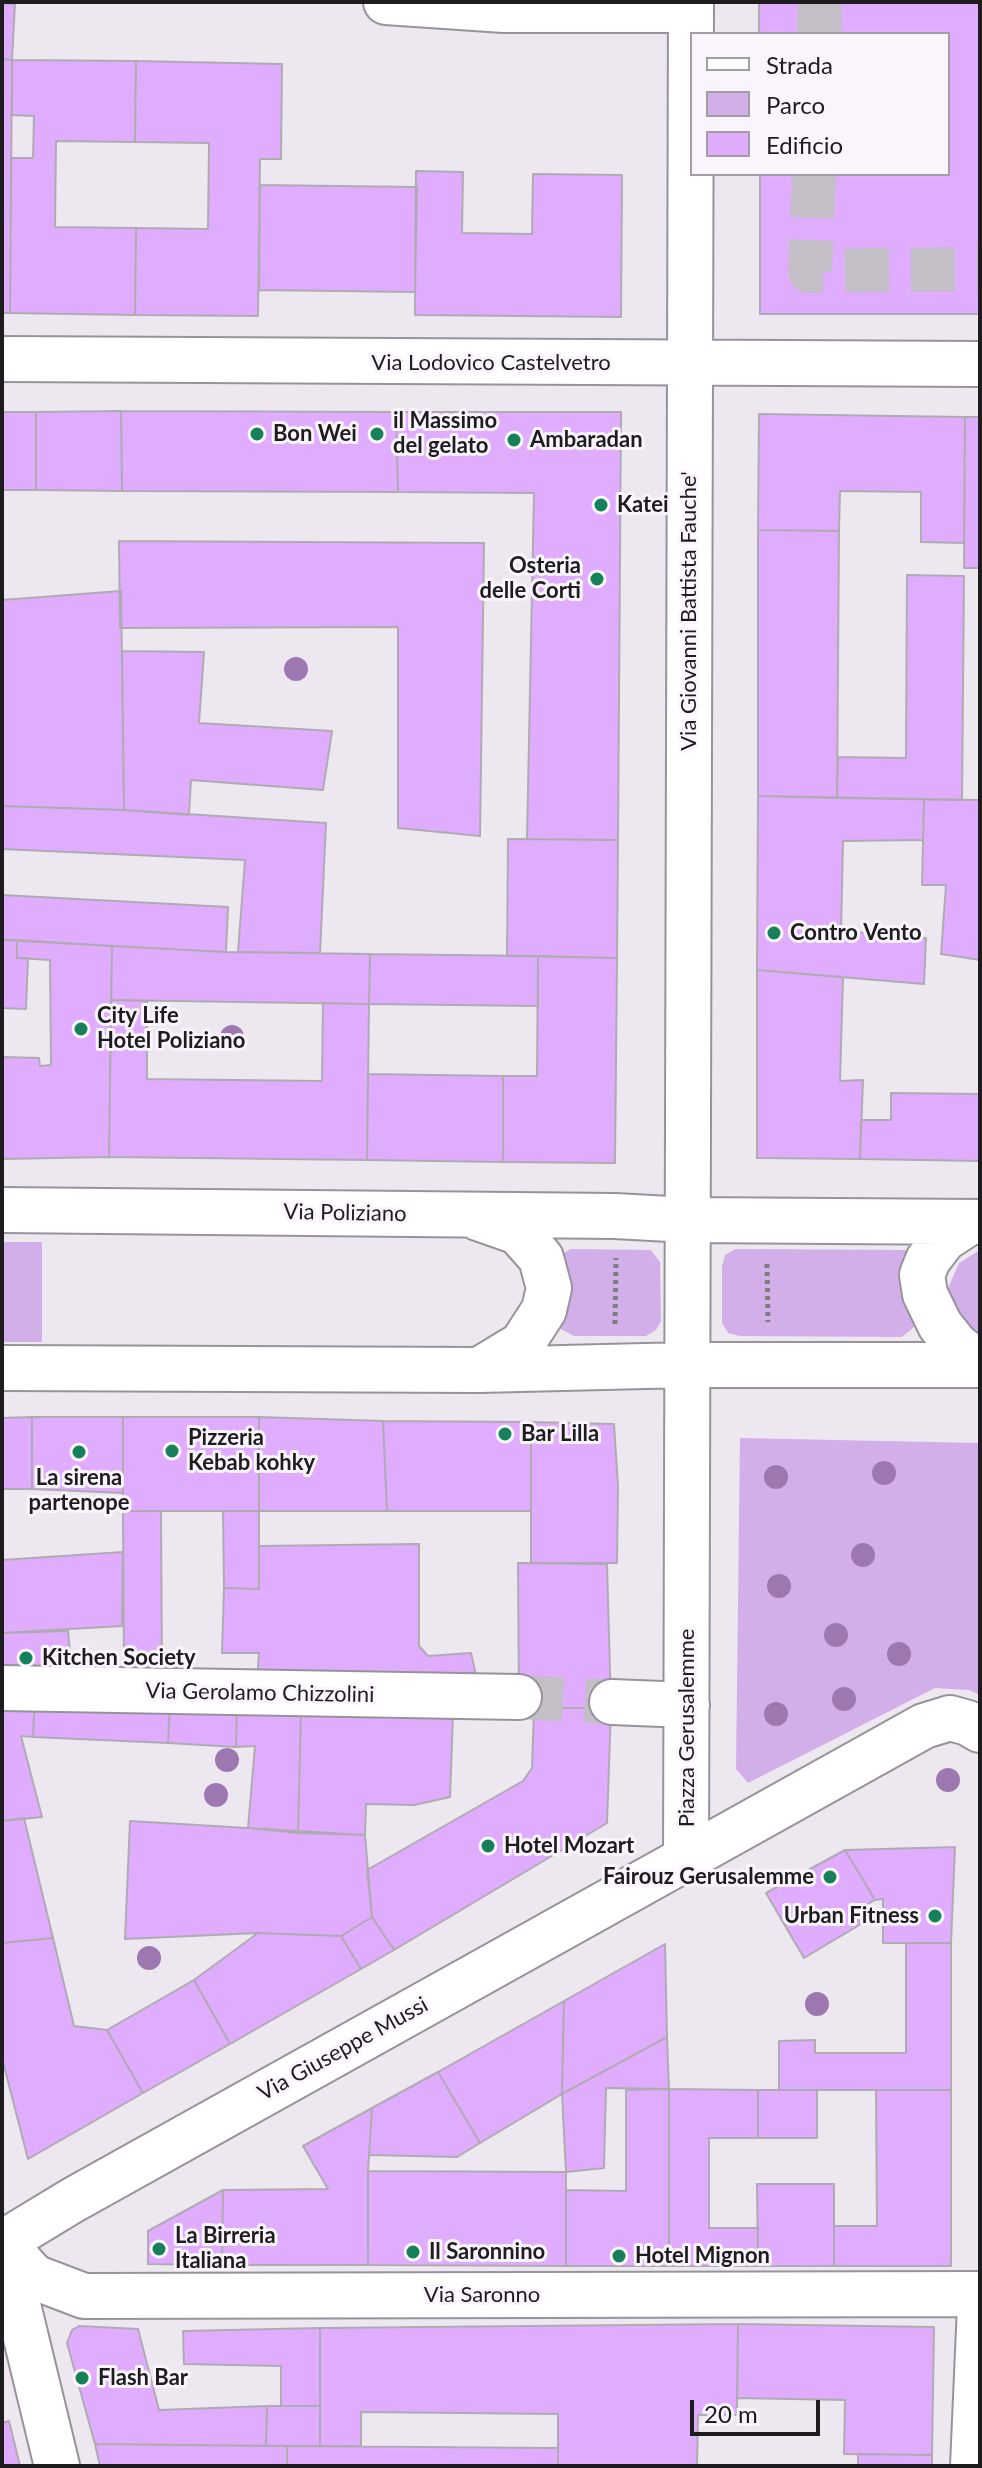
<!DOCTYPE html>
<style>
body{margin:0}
#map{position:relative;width:982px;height:2468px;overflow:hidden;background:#ede7f0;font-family:Lato,sans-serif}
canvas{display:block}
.frame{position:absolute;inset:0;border:4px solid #1e1c1f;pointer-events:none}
.legend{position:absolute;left:690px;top:32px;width:260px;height:144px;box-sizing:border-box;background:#faf5fd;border:2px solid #a29ea4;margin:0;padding:10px 14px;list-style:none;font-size:24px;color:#1e1c1f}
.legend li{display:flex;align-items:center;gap:16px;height:40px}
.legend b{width:40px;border:2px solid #a29ea4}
.scale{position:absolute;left:690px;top:2400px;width:130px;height:36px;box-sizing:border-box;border:4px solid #1e1c1f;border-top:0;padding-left:10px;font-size:24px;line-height:28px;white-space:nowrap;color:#1e1c1f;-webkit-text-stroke:6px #faf5fd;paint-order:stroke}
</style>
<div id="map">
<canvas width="982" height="2468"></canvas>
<div class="frame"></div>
<ul class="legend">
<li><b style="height:10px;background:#fff"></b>Strada</li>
<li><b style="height:22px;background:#d2afe9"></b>Parco</li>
<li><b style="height:22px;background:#dfacfe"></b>Edificio</li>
</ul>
<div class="scale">20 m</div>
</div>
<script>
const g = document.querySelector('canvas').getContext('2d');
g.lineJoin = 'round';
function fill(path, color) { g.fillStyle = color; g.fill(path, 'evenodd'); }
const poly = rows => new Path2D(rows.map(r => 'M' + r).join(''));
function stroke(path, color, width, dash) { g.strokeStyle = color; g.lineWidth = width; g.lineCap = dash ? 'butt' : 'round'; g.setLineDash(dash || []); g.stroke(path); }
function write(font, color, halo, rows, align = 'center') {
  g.font = font + ' Lato,sans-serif'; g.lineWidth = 6; g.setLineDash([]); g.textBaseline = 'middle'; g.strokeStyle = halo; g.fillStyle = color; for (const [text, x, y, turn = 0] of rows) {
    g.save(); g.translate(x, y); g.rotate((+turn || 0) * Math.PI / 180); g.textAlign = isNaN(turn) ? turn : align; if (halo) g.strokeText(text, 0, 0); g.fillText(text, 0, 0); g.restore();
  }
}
fill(poly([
 [2,1242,42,1242,42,1342,2,1342],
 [571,1249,651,1250,660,1262,661,1321,656,1330,646,1336,574,1336,559,1328,560,1255],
 [736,1249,906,1250,910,1253,914,1327,902,1337,740,1336,728,1333,722,1323,722,1266,725,1255],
 [980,1250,980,1335,969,1330,949,1299,949,1286,959,1263],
 [740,1438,980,1443,980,1695,969,1690,935,1688,748,1783,736,1769]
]), '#d2afe9');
const building = poly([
 [759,2,980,2,980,314,760,314,760,174,948,174,948,34,759,34,759,2],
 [2,3,15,4,12,60,2,59,2,3],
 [2,59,12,60,10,313,2,313,2,59],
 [12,60,136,61,135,142,56,141,55,227,136,228,135,315,10,313,11,158,33,158,34,116,12,115,12,60],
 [136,61,282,64,281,159,260,159,258,316,135,315,136,228,208,229,209,143,135,142,136,61],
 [416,171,463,172,462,233,532,234,533,174,622,175,621,317,415,315,416,171],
 [260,185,417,187,415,292,259,290,260,185],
 [121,411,396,412,398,492,122,491,121,411],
 [121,411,122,491,36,490,36,412,121,411],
 [2,412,36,412,36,490,2,490,2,412],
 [396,412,621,412,618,840,527,839,534,493,398,492,396,412],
 [759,414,965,417,964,543,921,542,921,492,840,491,839,531,758,530,759,414],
 [965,417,980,417,980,568,964,568,965,417],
 [758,530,839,531,837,798,758,796,758,530],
 [119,541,484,543,480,836,398,828,398,627,120,628,119,541],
 [907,575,964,576,962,800,837,798,838,757,906,758,907,575],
 [121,591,124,810,2,806,2,600,121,591],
 [122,651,204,652,199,723,332,731,323,790,191,780,189,815,124,810,122,651],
 [758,796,924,799,923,840,843,841,841,931,926,938,924,984,757,970,758,796],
 [924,799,980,800,980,960,941,954,946,885,922,885,924,799],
 [2,806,124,810,326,823,320,953,238,952,245,860,2,849,2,806],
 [508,839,618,840,617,958,507,956,508,839],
 [2,895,228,907,226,952,2,940,2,895],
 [2,940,17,940,17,958,28,958,26,1009,2,1008,2,940],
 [17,940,112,946,109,1157,2,1159,2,1057,39,1058,40,1066,51,1065,50,960,17,958,17,940],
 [112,946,226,952,370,954,369,1004,111,1000,112,946],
 [370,954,538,956,538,1006,369,1004,370,954],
 [538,956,617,958,615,1163,503,1162,503,1076,537,1076,538,956],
 [757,970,843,977,840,1081,863,1080,860,1159,757,1158,757,970],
 [111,1000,147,1001,147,1079,322,1081,323,1003,369,1004,367,1160,109,1157,111,1000],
 [368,1074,503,1076,503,1162,367,1160,368,1074],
 [891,1093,980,1094,980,1161,860,1159,861,1120,891,1120,891,1093],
 [32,1417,123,1417,123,1493,32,1489,32,1417],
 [32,1417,32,1489,2,1489,2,1418,32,1417],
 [123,1417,259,1417,259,1511,123,1511,123,1417],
 [259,1417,383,1421,387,1511,259,1511,259,1417],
 [383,1421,531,1422,531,1511,387,1511,383,1421],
 [531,1422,614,1424,618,1486,617,1563,531,1563,531,1422],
 [123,1511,161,1511,162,1677,124,1677,123,1511],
 [223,1511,259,1511,259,1589,224,1588,223,1511],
 [419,1544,419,1646,428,1656,471,1653,479,1688,257,1681,259,1653,222,1653,224,1588,259,1589,259,1546,419,1544],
 [123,1552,122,1626,2,1633,2,1560,123,1552],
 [518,1563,607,1564,611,1708,519,1708,518,1563],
 [68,1631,72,1673,2,1671,2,1633,68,1631],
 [2,1698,35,1698,33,1737,21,1736,42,1817,2,1821,2,1698],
 [35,1698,170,1704,168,1743,33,1737,35,1698],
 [170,1704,237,1707,236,1747,168,1743,170,1704],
 [237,1707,301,1710,298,1833,248,1828,255,1746,236,1747,237,1707],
 [534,1708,611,1708,607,1823,394,1950,372,1917,367,1870,523,1781,532,1768,534,1708],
 [301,1710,453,1715,450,1797,414,1805,366,1804,365,1835,298,1833,301,1710],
 [24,1818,53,1938,2,1943,2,1821,24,1818],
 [130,1821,365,1835,372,1917,341,1936,258,1933,125,1939,130,1821],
 [955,1847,951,1943,883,1943,883,1899,875,1900,845,1850,955,1847],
 [845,1850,875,1900,854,1912,861,1924,804,1958,766,1893,845,1850],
 [372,1917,394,1950,361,1969,341,1936,372,1917],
 [258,1933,341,1936,361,1969,230,2044,194,1980,258,1933],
 [53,1938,74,2026,107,2030,143,2093,28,2159,2,2058,2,1943,53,1938],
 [906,1943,951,1943,951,2090,779,2090,779,2041,815,2040,815,2053,906,2053,906,1943],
 [665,1944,667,2037,562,2094,564,2001,665,1944],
 [194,1980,230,2044,143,2093,107,2030,194,1980],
 [564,2001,562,2094,480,2143,438,2072,564,2001],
 [667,2037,669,2089,606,2088,604,2168,566,2172,562,2094,667,2037],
 [438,2072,480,2143,457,2157,369,2155,372,2108,438,2072],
 [669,2089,758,2090,758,2138,709,2138,709,2228,758,2228,758,2266,669,2266,669,2089],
 [669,2089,669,2266,566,2266,566,2190,626,2191,626,2090,669,2089],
 [758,2090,817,2090,817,2138,758,2138,758,2090],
 [876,2090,951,2090,951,2266,834,2266,834,2226,877,2226,876,2090],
 [372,2108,368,2171,368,2265,222,2265,223,2190,328,2189,303,2146,372,2108],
 [368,2171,566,2172,566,2266,368,2265,368,2171],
 [757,2184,834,2184,834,2266,758,2266,757,2184],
 [223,2190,222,2265,148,2264,148,2231,223,2190],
 [738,2324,934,2327,932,2455,844,2454,845,2400,737,2398,738,2324],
 [738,2324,737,2415,698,2415,697,2466,558,2466,558,2414,361,2412,361,2446,320,2446,320,2328,738,2324],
 [79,2326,138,2329,159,2410,267,2406,266,2446,95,2444,67,2343,72,2330,79,2326],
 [320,2328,320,2406,281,2406,281,2366,184,2364,183,2331,320,2328],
 [267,2406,320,2406,320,2446,266,2446,267,2406],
 [9,2421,20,2466,2,2466,2,2423,9,2421],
 [95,2444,287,2446,287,2466,100,2466,95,2444],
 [287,2446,558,2448,558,2466,287,2466,287,2446],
 [858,2454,932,2455,932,2466,858,2466,858,2454]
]);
fill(building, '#dfacfe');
stroke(building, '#b0abb3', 2);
stroke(poly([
 [819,34,820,2],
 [814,174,810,271,980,269],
 [519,1697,612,1702]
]), '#c4bec6', 44, [44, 22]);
const minor = poly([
 [386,2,504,10,691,10],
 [2,359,980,364],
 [2,1210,615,1216,688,1220,980,1222],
 [478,1218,518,1232,541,1258,549,1288,544,1310,522,1344,479,1370],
 [970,1222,944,1239,928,1260,922,1275,925,1294,940,1325,956,1345,980,1364],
 [2,1368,479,1370,687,1365,980,1365],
 [2,1688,519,1697],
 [612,1702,687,1705],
 [686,1857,691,2],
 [2,2243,73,2200,924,1726,950,1718,968,1723,980,1730],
 [3,2243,34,2277,84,2296,980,2294],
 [4,2247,57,2466],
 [973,2466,980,2306]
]);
stroke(minor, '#97939b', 48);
stroke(poly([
 [767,1264,768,1322],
 [615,1324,616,1258]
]), '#807d82', 5, [4, 4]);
stroke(minor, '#fff', 44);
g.fillStyle = '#9d78b0';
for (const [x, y] of [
 [296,669],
 [232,1037],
 [884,1473],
 [776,1477],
 [863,1555],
 [779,1586],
 [836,1635],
 [899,1654],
 [844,1699],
 [776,1714],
 [227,1760],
 [948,1780],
 [216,1795],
 [149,1958],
 [817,2004]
]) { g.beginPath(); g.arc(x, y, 12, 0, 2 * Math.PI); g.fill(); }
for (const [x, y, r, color] of [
 [257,434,8,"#16805b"],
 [377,434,8,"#16805b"],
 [514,440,8,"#16805b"],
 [601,505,8,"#16805b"],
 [597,579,8,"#16805b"],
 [774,933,8,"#16805b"],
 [81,1029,8,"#16805b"],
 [505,1434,8,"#16805b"],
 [172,1451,8,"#16805b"],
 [79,1452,8,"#16805b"],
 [26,1658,8,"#16805b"],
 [488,1846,8,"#16805b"],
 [830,1877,8,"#16805b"],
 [935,1916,8,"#16805b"],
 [159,2249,8,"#16805b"],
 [413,2252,8,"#16805b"],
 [619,2256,8,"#16805b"],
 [82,2378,8,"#16805b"]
]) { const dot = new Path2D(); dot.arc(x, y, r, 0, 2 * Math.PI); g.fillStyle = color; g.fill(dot); stroke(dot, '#faf5fd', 3); }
write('22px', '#1e1c1f', '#faf5fd', [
 ["Via Lodovico Castelvetro",491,363],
 ["Via Giovanni Battista Fauche'",689,611,-90],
 ["Via Poliziano",345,1213,1],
 ["Via Gerolamo Chizzolini",260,1693,1],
 ["Piazza Gerusalemme",687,1728,-90],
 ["Via Giuseppe Mussi",343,2049,-29],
 ["Via Saronno",482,2295]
]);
write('bold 22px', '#1e1c1f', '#faf5fd', [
 ["il Massimo",393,421],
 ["del gelato",393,446],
 ["Bon Wei",273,434],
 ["Ambaradan",530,440],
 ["Katei",617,505],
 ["Osteria",581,566,"right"],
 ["delle Corti",581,591,"right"],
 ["Contro Vento",790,933],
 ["City Life",97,1016],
 ["Hotel Poliziano",97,1041],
 ["Bar Lilla",521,1434],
 ["Pizzeria",188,1438],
 ["Kebab kohky",188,1463],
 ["La sirena",79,1478,"center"],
 ["partenope",79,1503,"center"],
 ["Kitchen Society",42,1658],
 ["Hotel Mozart",504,1846],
 ["Fairouz Gerusalemme",814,1877,"right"],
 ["Urban Fitness",919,1916,"right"],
 ["La Birreria",175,2236],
 ["Italiana",175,2261],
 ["Il Saronnino",429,2252],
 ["Hotel Mignon",635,2256],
 ["Flash Bar",98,2378]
], 'left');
</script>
